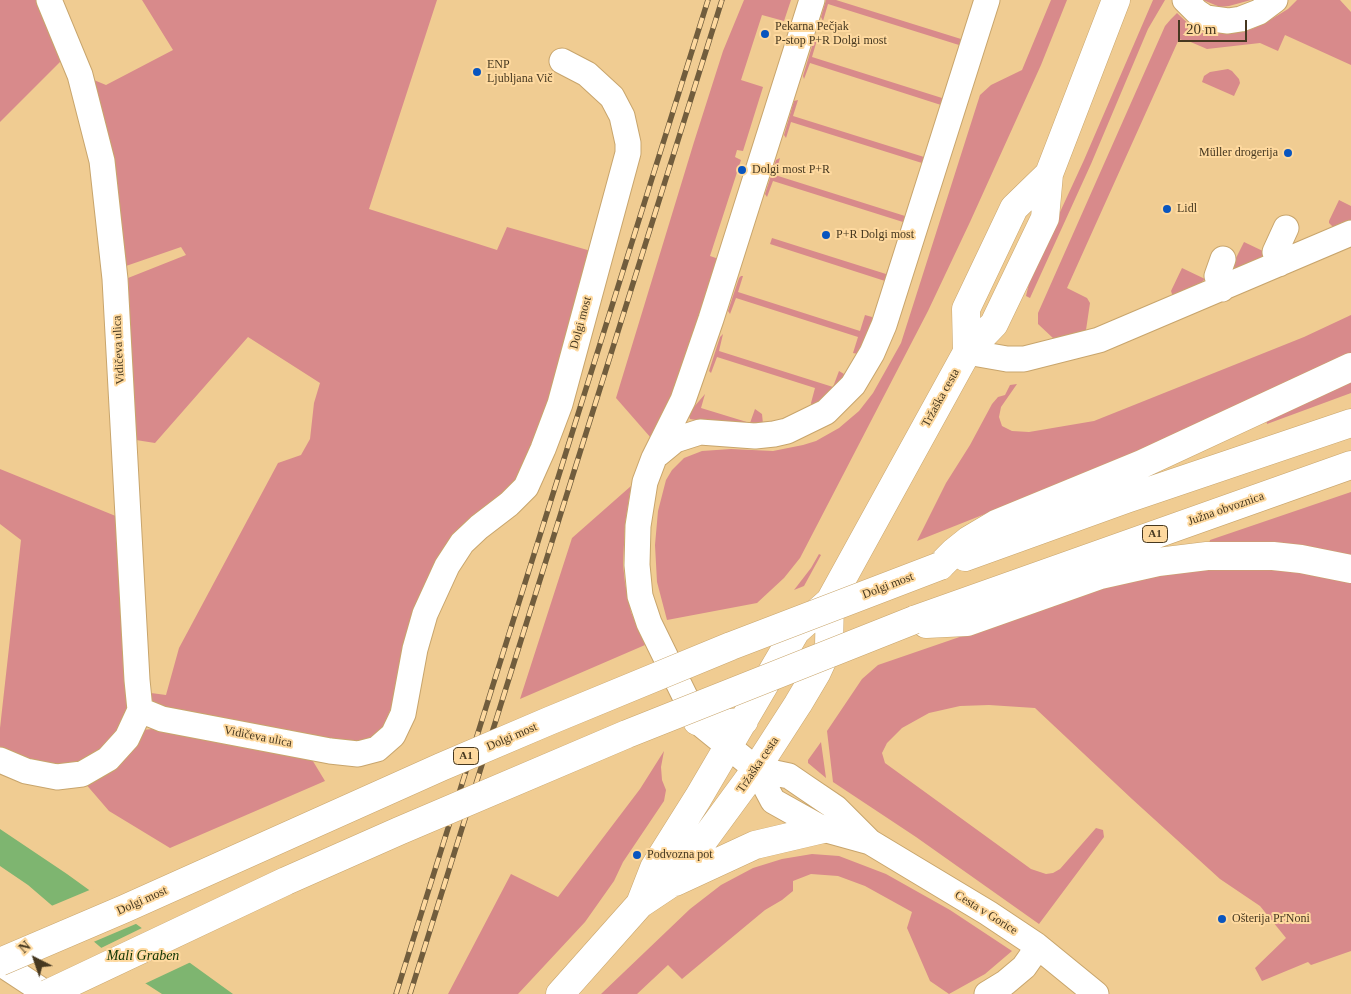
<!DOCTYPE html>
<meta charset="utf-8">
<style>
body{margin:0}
#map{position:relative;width:1351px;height:994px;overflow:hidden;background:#f0cc92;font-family:"Times New Roman",serif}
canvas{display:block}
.north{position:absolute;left:10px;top:934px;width:50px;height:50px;-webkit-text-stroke:4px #fed99f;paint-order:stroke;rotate:319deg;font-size:14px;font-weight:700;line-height:20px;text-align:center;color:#463820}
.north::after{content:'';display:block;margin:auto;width:18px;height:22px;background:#463820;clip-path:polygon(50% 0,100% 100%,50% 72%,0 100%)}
.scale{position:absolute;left:1178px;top:20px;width:69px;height:22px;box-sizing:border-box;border:2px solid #463820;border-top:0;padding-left:6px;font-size:15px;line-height:18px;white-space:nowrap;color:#463820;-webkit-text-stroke:4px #fed99f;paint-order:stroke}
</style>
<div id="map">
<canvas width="1351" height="994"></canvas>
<div class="north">N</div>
<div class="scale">20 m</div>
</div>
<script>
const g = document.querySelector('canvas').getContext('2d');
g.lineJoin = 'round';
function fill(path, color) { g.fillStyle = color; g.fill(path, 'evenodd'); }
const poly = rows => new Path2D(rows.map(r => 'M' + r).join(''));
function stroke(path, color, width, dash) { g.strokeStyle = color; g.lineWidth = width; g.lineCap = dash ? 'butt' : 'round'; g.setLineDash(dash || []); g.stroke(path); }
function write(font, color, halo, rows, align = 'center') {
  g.font = font + ' "Times New Roman",serif'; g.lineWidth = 4; g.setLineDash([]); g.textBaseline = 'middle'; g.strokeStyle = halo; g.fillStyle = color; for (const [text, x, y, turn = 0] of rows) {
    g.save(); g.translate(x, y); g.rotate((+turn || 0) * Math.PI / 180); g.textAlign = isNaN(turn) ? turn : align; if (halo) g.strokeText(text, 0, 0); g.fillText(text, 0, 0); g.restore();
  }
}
fill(poly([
 [0,0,38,0,64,58,0,122],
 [142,0,437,0,369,209,497,250,507,227,591,251,562,365,520,483,475,522,392,705,382,731,365,743,353,744,159,707,152,700,151,693,166,695,179,648,278,463,301,455,310,439,314,403,320,383,248,337,155,443,136,440,128,278,186,255,181,247,126,266,117,199,89,78,106,85,173,50],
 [744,0,791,0,784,21,762,15,741,80,763,87,743,151,737,150,735,157,741,160,710,256,719,259,679,379,651,438,616,398,694,142,723,51],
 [826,0,836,0,961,39,967,24,954,62,959,45,828,4,823,21,821,17],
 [1051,0,1067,0,1041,65,970,222,928,311,800,558,784,578,757,603,667,620,657,582,655,545,658,511,666,480,672,470,684,458,702,451,731,449,773,451,803,445,816,441,839,428,859,411,873,393,901,343,980,95,991,85,1022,70],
 [1153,0,1165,0,1148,29,1091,164,1030,298,1026,296,1031,275,1084,160],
 [1203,0,1251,0,1229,6,1220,7],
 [1297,0,1340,0,1351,12,1351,65,1285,35,1278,51,1260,43,1207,49,1186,40,1185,41,1179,39,1067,288,1087,298,1090,303,1086,330,1084,332,1054,339,1038,324,1038,313,1165,26,1171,19,1177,13,1194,29,1201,33,1237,32,1252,29,1265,23,1288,9],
 [817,40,812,57,942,98,948,82,937,121,936,121,941,105,810,63,804,79,803,76,813,43],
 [1228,69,1232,71,1239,79,1240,83,1234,96,1202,82,1204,76,1210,72],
 [798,100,793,116,924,157,929,141,917,180,922,163,791,122,786,138,784,135,794,101],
 [780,158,775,175,905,216,911,200,900,238,898,238,903,222,773,181,767,197,765,194,776,160],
 [1339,200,1351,206,1351,221,1333,227,1329,223,1329,221],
 [772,238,886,274,892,258,894,259,880,297,885,281,770,244],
 [1244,242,1265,252,1261,258,1236,269,1232,266],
 [1182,268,1205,279,1199,285,1173,297,1171,291],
 [741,276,743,276,738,292,860,331,865,315,872,317,874,320,858,354,853,353,858,337,736,298,730,314,728,311,739,278],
 [1351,315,1351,354,1080,480,990,512,917,541,946,483,970,445,992,404,998,397,1005,395,1010,385,1017,384,1001,407,999,417,1002,426,1012,431,1029,432,1094,421,1304,337],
 [723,334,719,351,833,387,839,371,844,374,844,378,834,391,812,407,811,403,815,388,717,357,711,373,709,371,720,337],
 [1351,380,1351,393,1267,424,1266,419],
 [705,394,701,408,750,423,755,409,762,414,763,424,754,429,690,419,688,414],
 [0,469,123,519,129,710,114,742,71,769,2,753,0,746,0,728,21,540,0,524],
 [631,486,625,524,623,564,625,583,631,612,645,645,520,699,572,538],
 [1351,492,1351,561,1209,544,1210,540],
 [819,554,821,555,804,586,794,590,811,568],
 [1221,566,1306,572,1351,582,1351,951,1311,965,1308,962,1262,981,1255,968,1286,938,1260,906,1220,879,1132,799,1035,708,989,705,960,706,929,713,902,728,887,743,882,753,885,763,1031,869,1046,874,1053,873,1060,869,1096,828,1103,830,1104,837,1039,924,916,837,833,782,827,731,862,679,878,665,1140,575],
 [152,729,171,729,308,753,325,781,170,848,109,811,84,782,142,730],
 [821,742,826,778,808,763,808,760],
 [664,751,661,767,662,780,666,790,664,801,623,862,614,881,585,922,518,994,448,994,511,874,558,897,640,789],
 [812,854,839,856,886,874,950,910,1012,951,985,974,949,994,930,981,907,928,912,912,865,886,838,876,811,874,793,881,793,891,782,900,765,910,682,979,668,965,637,994,601,994,690,909,721,885,753,868,782,859]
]), '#d88a8b');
fill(poly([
 [0,829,67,874,233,994,162,994,134,976,28,885,0,866]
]), '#7eb570');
fill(poly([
 [92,889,138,923,91,943,49,907],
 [144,927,191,962,142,985,132,978,99,949]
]), '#f0cc92');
const minor = poly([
 [812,0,711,319,691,377,683,400,654,458,645,482,638,526,637,565,640,596,649,623,697,721,756,769,773,801,823,829,870,842],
 [1185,0,1197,12,1206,18,1228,21,1241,19,1259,12,1275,0],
 [1279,264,1275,252,1286,228],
 [1222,289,1217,276,1223,259],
 [967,352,1007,359,1024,359,1099,340,1351,233],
 [658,454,675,440,700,432,755,436,774,434,787,431,826,412,853,385,872,353,884,325,987,0],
 [140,710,162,719,330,751,358,754,377,749,393,735,403,714,415,649,425,614,447,566,462,543,479,527,509,504,526,487,543,449,560,404,628,153,628,143,622,116,612,97,587,74,562,61],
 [0,760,26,771,57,777,82,774,108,759,127,738,140,710,137,680,115,279,102,161,80,75,49,0],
 [756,769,789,776,805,787,836,808,870,842,988,913,1036,945,1096,994],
 [0,963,47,994],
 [987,994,1005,983,1024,967,1031,957,1036,945]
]);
const major = poly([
 [967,352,966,309,1014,208,1049,174],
 [697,721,722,724,744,721],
 [675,882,755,845,823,829],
 [640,904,654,868,698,798,796,631,830,601,967,352,994,324,1045,218,1049,174,1116,0],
 [560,994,640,904,673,882,756,769,798,704,817,672,829,646,830,601]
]);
const highway = poly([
 [965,557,1126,499,1351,423],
 [940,566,954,552,969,540,996,524,1142,464,1351,367],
 [914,620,1351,465],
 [926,624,967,622,1100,575,1158,562,1207,556,1273,556,1301,559,1351,569]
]);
stroke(minor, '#c8a56c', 27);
stroke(major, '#c8a56c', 29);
stroke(highway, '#c8a56c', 29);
stroke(minor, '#fff', 25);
stroke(major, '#fff', 28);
stroke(highway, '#fff', 28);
const rail = poly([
 [396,994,708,0],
 [410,994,722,0]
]);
stroke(rail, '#715d3d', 5.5);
stroke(rail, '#fed99f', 4, [11]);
const highwayBridge = poly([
 [0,962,124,909,441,767,549,721,731,646,940,566],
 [47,994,286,881,399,831,627,734,914,620]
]);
stroke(highwayBridge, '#c8a56c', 29, []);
stroke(highwayBridge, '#fff', 28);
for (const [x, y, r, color] of [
 [765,34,5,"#0955bf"],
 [477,72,5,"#0955bf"],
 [1288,153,5,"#0955bf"],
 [742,170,5,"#0955bf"],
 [1167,209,5,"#0955bf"],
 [826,235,5,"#0955bf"],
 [637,855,5,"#0955bf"],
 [1222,919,5,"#0955bf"]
]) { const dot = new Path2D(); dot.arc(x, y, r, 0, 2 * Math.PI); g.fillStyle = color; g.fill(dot); stroke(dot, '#fed99f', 2); }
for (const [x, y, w] of [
 [1155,534,25],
 [466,756,25]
]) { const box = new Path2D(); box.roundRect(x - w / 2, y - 8.5, w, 17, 4); g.fillStyle = '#fed99f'; g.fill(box); stroke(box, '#463820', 1); }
write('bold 11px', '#463820', null, [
 ["A1",1155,534],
 ["A1",466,756]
]);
write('12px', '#463820', '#fed99f', [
 ["Pekarna Pečjak",775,27],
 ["P-stop P+R Dolgi most",775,41],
 ["ENP",487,65],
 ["Ljubljana Vič",487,79],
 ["Müller drogerija",1278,153,"right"],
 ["Dolgi most P+R",752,170],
 ["Lidl",1177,209],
 ["P+R Dolgi most",836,235],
 ["Podvozna pot",647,855],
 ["Ošterija Pr'Noni",1232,919]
], 'left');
write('12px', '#463820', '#fed99f', [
 ["Dolgi most",581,323,-75],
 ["Vidičeva ulica",119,350,-93],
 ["Tržaška cesta",941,398,-61],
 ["Južna obvoznica",1226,509,-19],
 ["Dolgi most",888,586,-21],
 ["Vidičeva ulica",258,737,11],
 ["Dolgi most",512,737,-23],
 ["Tržaška cesta",758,765,-56],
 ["Dolgi most",142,901,-24],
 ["Cesta v Gorice",986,913,32]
]);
write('italic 14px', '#103504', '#fed99f', [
 ["Mali Graben",143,956]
]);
</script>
